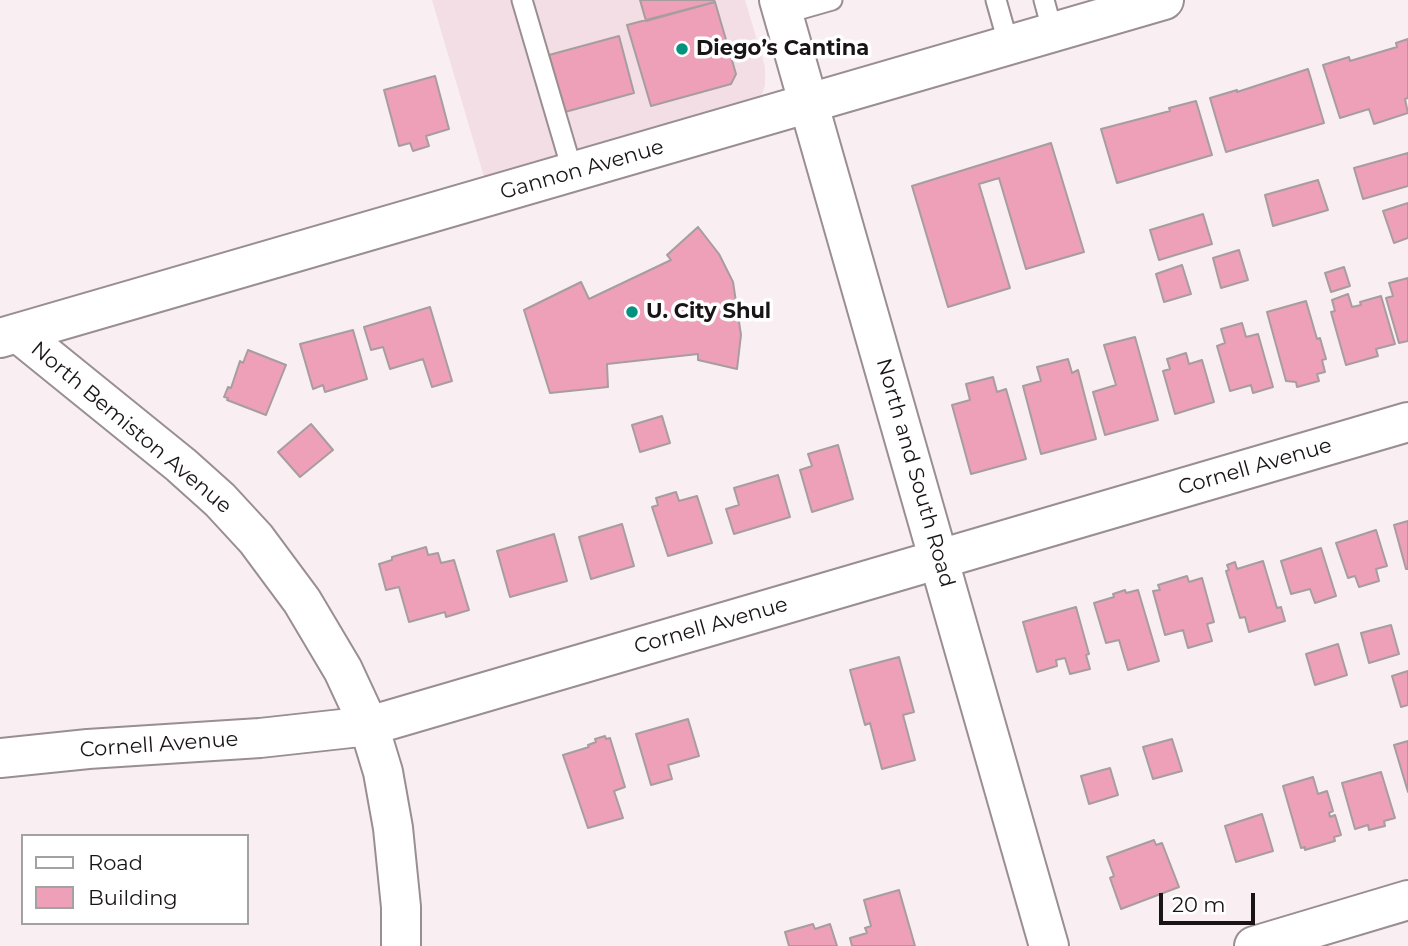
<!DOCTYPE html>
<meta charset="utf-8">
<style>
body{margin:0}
#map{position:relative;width:1408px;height:946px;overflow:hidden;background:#f9eef1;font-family:Montserrat,sans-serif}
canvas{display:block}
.legend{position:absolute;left:21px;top:834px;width:228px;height:91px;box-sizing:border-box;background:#fff;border:2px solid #a3a1a2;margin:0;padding:9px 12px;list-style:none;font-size:21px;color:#191516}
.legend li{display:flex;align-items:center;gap:14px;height:35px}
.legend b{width:35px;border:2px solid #a3a1a2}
.scale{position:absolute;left:1159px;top:893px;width:96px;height:32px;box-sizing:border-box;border:4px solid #191516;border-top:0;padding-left:9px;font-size:21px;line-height:24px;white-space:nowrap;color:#191516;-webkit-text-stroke:5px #fff;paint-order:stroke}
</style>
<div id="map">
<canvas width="1408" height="946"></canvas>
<ul class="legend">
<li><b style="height:9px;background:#fff"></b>Road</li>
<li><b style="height:19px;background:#eda0b8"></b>Building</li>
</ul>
<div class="scale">20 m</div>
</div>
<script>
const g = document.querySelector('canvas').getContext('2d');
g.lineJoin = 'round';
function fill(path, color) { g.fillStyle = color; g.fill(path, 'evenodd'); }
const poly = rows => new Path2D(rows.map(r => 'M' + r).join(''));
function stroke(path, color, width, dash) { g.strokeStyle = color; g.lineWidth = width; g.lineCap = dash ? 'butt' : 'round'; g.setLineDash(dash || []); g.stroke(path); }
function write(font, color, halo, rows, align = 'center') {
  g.font = font + ' Montserrat,sans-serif'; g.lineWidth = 7; g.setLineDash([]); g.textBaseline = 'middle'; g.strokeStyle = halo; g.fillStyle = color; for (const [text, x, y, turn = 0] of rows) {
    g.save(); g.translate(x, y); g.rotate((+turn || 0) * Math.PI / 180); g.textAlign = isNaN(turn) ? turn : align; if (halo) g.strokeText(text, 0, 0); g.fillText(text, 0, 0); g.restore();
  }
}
fill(poly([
 [432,0,745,0,765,67,765,85,761,97,741,110,485,180]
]), '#f2dee4');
const building = poly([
 [640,0,714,0,715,2,646,21,640,0],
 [715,2,736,74,731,84,651,106,627,25,715,2],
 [619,36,634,93,565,112,549,55,619,36],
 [1408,39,1408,98,1405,99,1408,113,1374,124,1369,109,1340,118,1323,65,1349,57,1350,61,1397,47,1396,43,1408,39],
 [1308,69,1324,123,1226,152,1210,98,1237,90,1237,92,1308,69],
 [435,76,449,129,426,136,429,146,413,151,410,143,399,146,384,90,435,76],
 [1196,101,1212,155,1117,183,1101,129,1170,111,1169,108,1196,101],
 [1051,143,1084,252,1026,269,999,178,979,184,1010,288,948,307,912,186,1051,143],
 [1408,153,1408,186,1363,199,1354,168,1408,153],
 [1318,180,1328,210,1273,226,1265,195,1318,180],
 [1408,203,1408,238,1394,243,1383,211,1408,203],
 [1203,214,1212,244,1159,260,1150,230,1203,214],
 [698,227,719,254,733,282,741,335,737,369,698,360,698,354,607,364,608,387,550,393,524,310,581,282,589,299,671,260,667,255,698,227],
 [1239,250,1248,280,1221,288,1213,258,1239,250],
 [1182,265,1191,294,1164,302,1156,274,1182,265],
 [1344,267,1350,286,1331,292,1325,273,1344,267],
 [1408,278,1408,341,1399,343,1386,298,1393,296,1389,283,1408,278],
 [1348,294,1352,307,1361,305,1360,302,1381,296,1395,344,1376,349,1378,356,1346,365,1331,312,1335,311,1332,300,1348,294],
 [1306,301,1317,339,1320,338,1326,359,1322,360,1325,372,1317,374,1319,381,1297,387,1296,382,1286,381,1267,312,1306,301],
 [430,307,452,381,432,387,423,359,390,369,383,347,371,350,364,327,430,307],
 [1242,323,1246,337,1258,334,1273,387,1253,393,1251,385,1230,391,1217,346,1225,343,1221,329,1242,323],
 [353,330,367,379,325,392,323,385,313,389,300,344,353,330],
 [1135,337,1158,420,1105,435,1093,392,1116,385,1104,345,1135,337],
 [248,350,286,365,266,415,227,400,228,398,224,397,228,387,231,388,240,361,243,363,248,350],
 [1186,353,1189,364,1202,360,1214,402,1175,414,1163,371,1170,369,1167,359,1186,353],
 [1068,359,1072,373,1078,370,1096,439,1041,454,1023,386,1041,381,1037,367,1068,359],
 [993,377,997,392,1006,389,1026,459,971,474,952,405,970,400,966,384,993,377],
 [662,416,670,443,640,452,632,425,662,416],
 [311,424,333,450,300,477,278,452,311,424],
 [838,445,853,499,812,512,800,470,812,466,808,454,838,445],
 [778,475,790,517,734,534,726,509,739,505,734,488,778,475],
 [676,492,679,501,697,496,712,543,668,556,652,507,658,505,656,498,676,492],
 [1408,521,1408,569,1406,569,1394,525,1408,521],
 [622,524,634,566,591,579,579,537,622,524],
 [1376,530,1387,566,1376,569,1379,581,1359,587,1355,576,1348,578,1336,543,1376,530],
 [554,534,567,581,510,597,497,551,554,534],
 [426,547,428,555,438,553,441,563,454,560,469,610,446,617,445,612,409,622,399,587,386,590,379,564,392,560,392,557,426,547],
 [1321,548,1336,596,1315,603,1310,589,1291,594,1281,561,1321,548],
 [1263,561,1277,608,1281,607,1285,621,1249,632,1245,617,1240,618,1226,571,1229,570,1227,565,1235,562,1237,569,1263,561],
 [1187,576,1189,582,1202,578,1214,622,1207,624,1212,641,1188,648,1183,630,1165,635,1153,591,1160,590,1158,585,1187,576],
 [1125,590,1126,593,1138,590,1159,661,1128,670,1119,640,1106,643,1094,603,1114,597,1113,594,1125,590],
 [1076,607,1089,654,1086,655,1090,669,1070,674,1065,658,1056,660,1057,666,1037,672,1023,622,1076,607],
 [1391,625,1399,654,1369,663,1361,633,1391,625],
 [1338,644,1347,675,1315,685,1306,654,1338,644],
 [899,657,914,712,903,715,915,760,882,769,870,723,865,725,850,670,899,657],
 [1408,671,1408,705,1401,707,1392,676,1408,671],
 [688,719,699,756,668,765,672,779,651,785,636,734,688,719],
 [605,736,606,739,610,738,625,787,614,791,623,818,588,828,563,755,589,747,588,745,596,742,595,739,605,736],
 [1172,739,1182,771,1153,779,1143,747,1172,739],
 [1408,741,1408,792,1394,745,1408,741],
 [1110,768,1118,795,1089,804,1081,776,1110,768],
 [1381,772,1395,818,1384,821,1385,826,1369,830,1368,825,1355,829,1342,783,1381,772],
 [1313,777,1318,794,1327,791,1333,811,1329,813,1330,817,1335,815,1341,835,1334,837,1335,841,1305,850,1305,847,1301,848,1283,786,1313,777],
 [1262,814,1273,851,1236,862,1225,826,1262,814],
 [1154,840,1156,845,1162,843,1179,887,1121,909,1110,878,1114,876,1107,857,1154,840],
 [899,890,915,946,852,946,850,938,867,933,865,928,871,926,864,900,899,890],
 [813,924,815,929,830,924,837,946,789,946,785,932,813,924]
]);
fill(building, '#eda0b8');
stroke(building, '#a79da0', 2);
const service = poly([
 [522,0,573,173],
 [996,0,1009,46],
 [1044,0,1053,33],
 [783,14,832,0]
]);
const minor = poly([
 [18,333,181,465,220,500,256,539,302,601,343,670,369,726,383,772,393,828,401,907,401,946],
 [0,338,1164,0],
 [0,758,88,749,260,738,369,726,1408,422],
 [1254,946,1408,900]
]);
const tertiary = poly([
 [779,0,1049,946]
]);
stroke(service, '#998e91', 23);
stroke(minor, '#998e91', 42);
stroke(tertiary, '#998e91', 42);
stroke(service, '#fff', 19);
stroke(minor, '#fff', 38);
stroke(tertiary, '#fff', 38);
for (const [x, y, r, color] of [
 [682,49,7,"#02927e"],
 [632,312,7,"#02927e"]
]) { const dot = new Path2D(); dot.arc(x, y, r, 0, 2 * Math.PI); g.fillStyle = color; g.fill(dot); stroke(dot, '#fff', 2.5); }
write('bold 21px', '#191516', '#fff', [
 ["Diego’s Cantina",696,49],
 ["U. City Shul",646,312]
], 'left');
write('21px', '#191516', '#fff', [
 ["Gannon Avenue",582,170,-16],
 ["North Bemiston Avenue",131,428,40],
 ["Cornell Avenue",1255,467,-16],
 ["North and South Road",915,473,74],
 ["Cornell Avenue",711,626,-16],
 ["Cornell Avenue",159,745,-4]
]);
</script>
